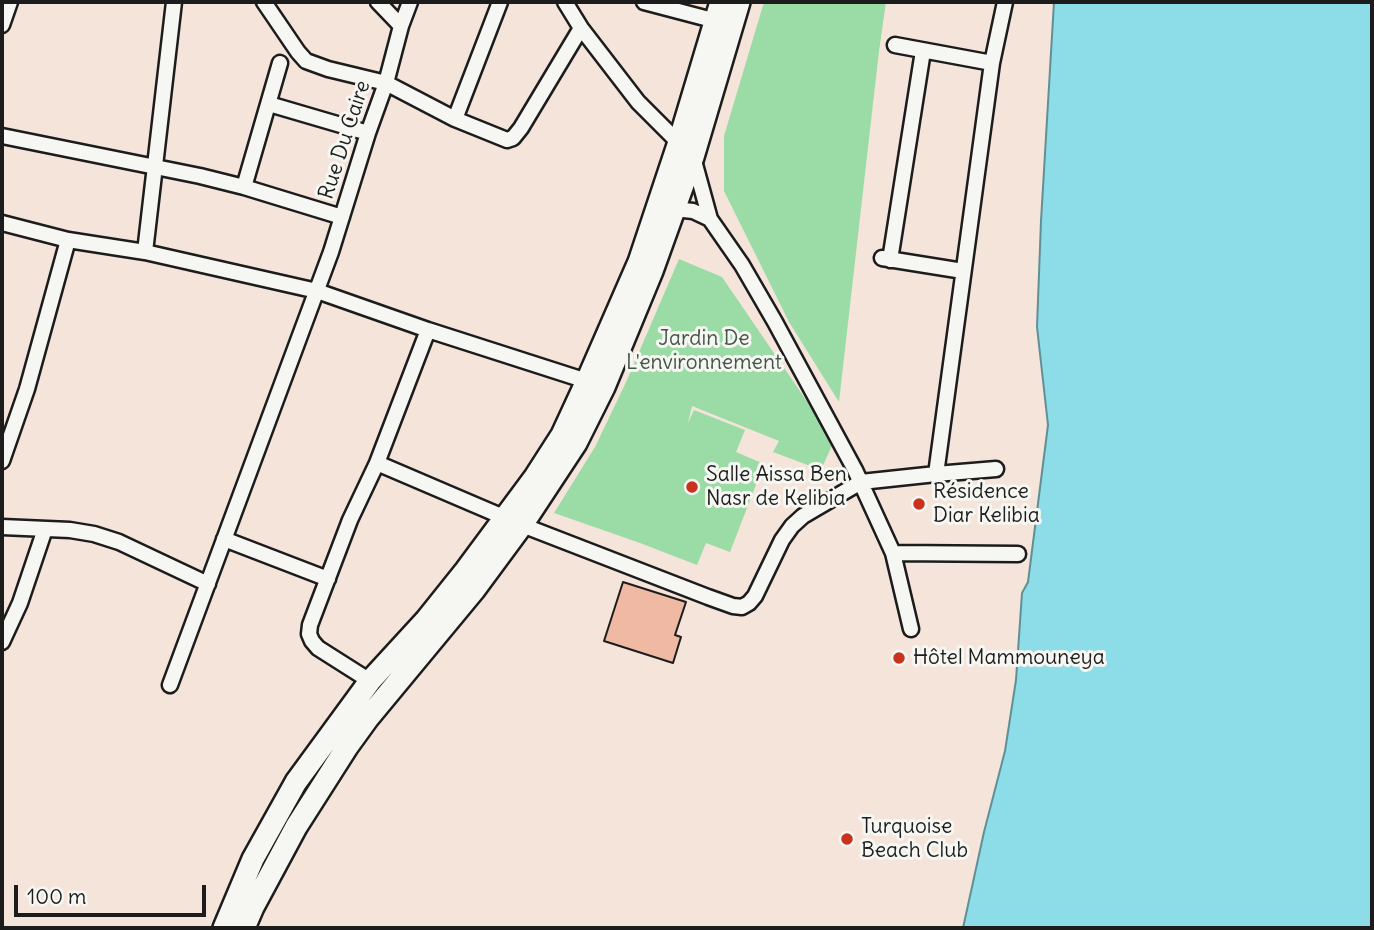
<!DOCTYPE html>
<meta charset="utf-8">
<style>
body{margin:0}
#map{position:relative;width:1374px;height:930px;overflow:hidden;background:#f4e4da;font-family:Delius,sans-serif}
canvas{display:block}
.frame{position:absolute;inset:0;border:4px solid #1c1c1c;pointer-events:none}
.scale{position:absolute;left:14px;top:885px;width:192px;height:32px;box-sizing:border-box;border:4px solid #1c1c1c;border-top:0;padding-left:9px;font-size:21px;line-height:24px;white-space:nowrap;color:#1c1c1c;-webkit-text-stroke:5px #f6f6f2;paint-order:stroke}
</style>
<div id="map">
<canvas width="1374" height="930"></canvas>
<div class="frame"></div>
<div class="scale">100 m</div>
</div>
<script>
const g = document.querySelector('canvas').getContext('2d');
g.lineJoin = 'round';
function fill(path, color) { g.fillStyle = color; g.fill(path, 'evenodd'); }
const poly = rows => new Path2D(rows.map(r => 'M' + r).join(''));
function stroke(path, color, width, dash) { g.strokeStyle = color; g.lineWidth = width; g.lineCap = dash ? 'butt' : 'round'; g.setLineDash(dash || []); g.stroke(path); }
function write(font, color, halo, rows, align = 'center') {
  g.font = font + ' Delius,sans-serif'; g.lineWidth = 6; g.setLineDash([]); g.textBaseline = 'middle'; g.strokeStyle = halo; g.fillStyle = color; for (const [text, x, y, turn = 0] of rows) {
    g.save(); g.translate(x, y); g.rotate((+turn || 0) * Math.PI / 180); g.textAlign = isNaN(turn) ? turn : align; if (halo) g.strokeText(text, 0, 0); g.fillText(text, 0, 0); g.restore();
  }
}
fill(poly([
 [764,2,886,2,879,51,839,402,789,322,724,191,724,136],
 [679,259,722,277,834,441,821,470,773,452,779,441,692,406,688,423,694,410,745,430,736,452,764,464,730,552,706,543,697,565,640,543,554,513,595,447,627,380]
]), '#9bdca6');
const water = poly([
 [1054,2,1372,2,1372,928,963,928,984,832,1005,751,1016,680,1022,593,1028,582,1048,425,1037,327,1041,221,1054,2]
]);
fill(water, '#8ddde8');
stroke(water, '#609096', 2);
const building = poly([
 [623,582,686,602,675,635,681,637,673,663,604,641,623,582]
]);
fill(building, '#efb9a3');
stroke(building, '#1c1c1c', 2);
const minor = poly([
 [264,2,298,52,306,61,328,69,386,83,455,119,507,140,513,138,521,128,581,28],
 [378,2,401,26],
 [565,2,581,28,638,102,693,157,710,219,742,265,775,322,855,470,893,553,911,629],
 [644,2,724,23],
 [2,25,10,2],
 [895,45,992,63],
 [269,104,368,133],
 [455,119,500,2],
 [2,136,200,176,244,187,342,217],
 [244,187,280,63],
 [674,209,693,211,710,219],
 [2,223,68,240,145,252,317,291,428,330,593,383],
 [145,252,174,2],
 [882,258,963,271],
 [890,260,923,51],
 [2,461,27,389,68,240],
 [377,463,522,525,708,597,733,606,742,607,749,603,755,596,782,540,792,526,803,516,861,482,936,474,992,63,1005,2],
 [936,474,996,469],
 [2,527,70,530,94,534,119,542,208,584],
 [224,539,328,579],
 [893,553,1018,554],
 [2,642,20,603,45,529],
 [370,681,318,648,312,641,309,634,310,625,350,520,377,463,428,330],
 [170,685,331,252,368,133,386,83,401,26,410,2]
]);
const secondary = poly([
 [224,928,253,859,296,782,370,681,426,620,466,570,535,477,562,435,587,381,639,262,679,142,721,2],
 [244,928,253,907,296,827,347,747,368,718,474,590,522,525,576,443,604,387,652,271,693,157,739,2]
]);
stroke(minor, '#1c1c1c', 19);
stroke(secondary, '#1c1c1c', 26);
stroke(minor, '#f6f6f2', 14);
stroke(secondary, '#f6f6f2', 21);
for (const [x, y, r, color] of [
 [692,487,7,"#c8321e"],
 [919,504,7,"#c8321e"],
 [899,658,7,"#c8321e"],
 [847,839,7,"#c8321e"]
]) { const dot = new Path2D(); dot.arc(x, y, r, 0, 2 * Math.PI); g.fillStyle = color; g.fill(dot); stroke(dot, '#f6f6f2', 2.5); }
write('21px', '#1c1c1c', '#f6f6f2', [
 ["Rue Du Caire",345,140,-72]
]);
write('21px', '#425645', '#f6f6f2', [
 ["Jardin De",704,339],
 ["L'environnement",704,363]
]);
write('21px', '#1c1c1c', '#f6f6f2', [
 ["Salle Aissa Ben",706,475],
 ["Nasr de Kelibia",706,499],
 ["Résidence",933,492],
 ["Diar Kelibia",933,516],
 ["Hôtel Mammouneya",913,658],
 ["Turquoise",861,827],
 ["Beach Club",861,851]
], 'left');
</script>
